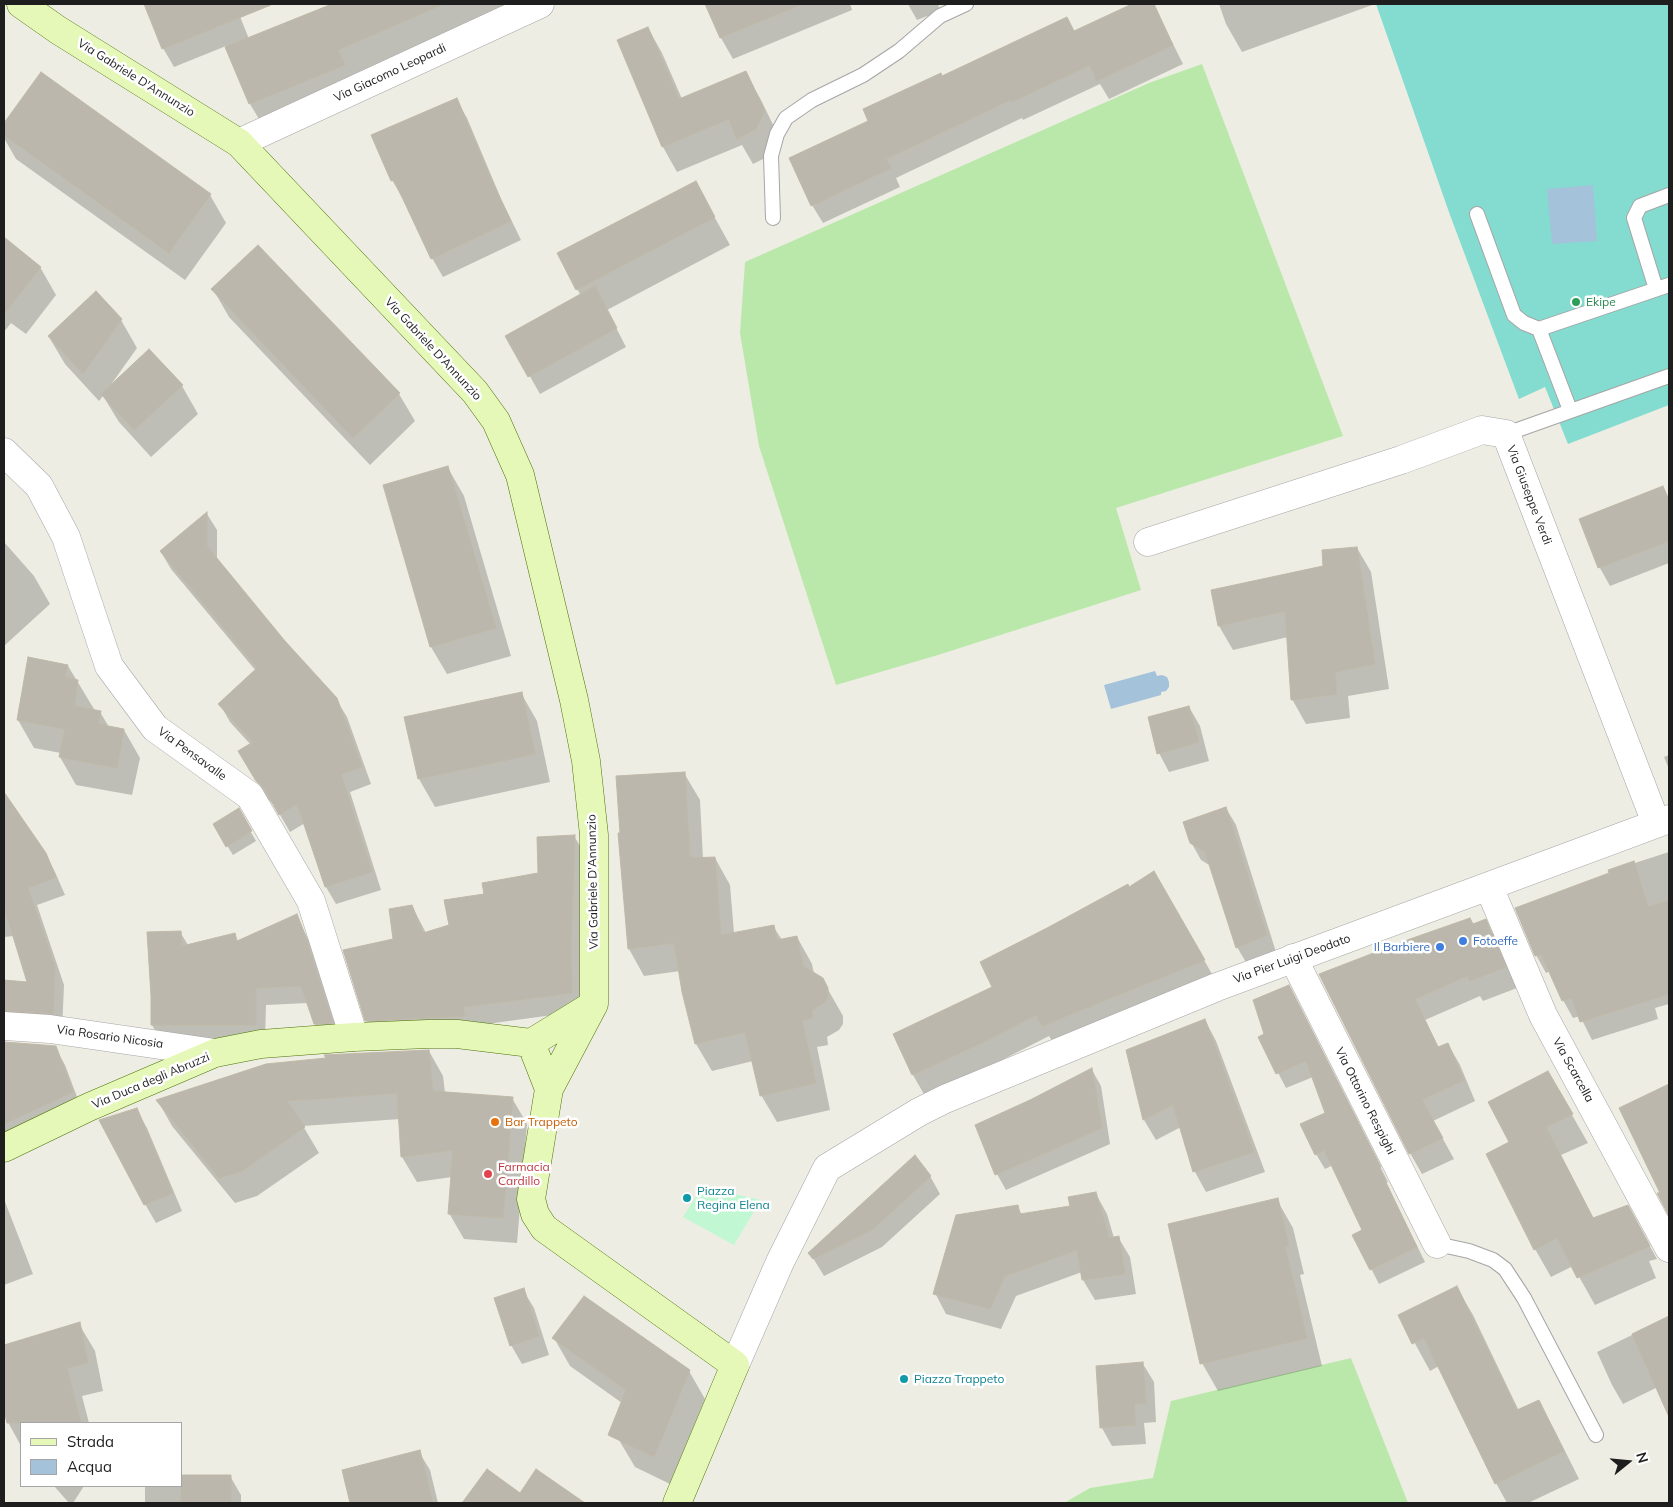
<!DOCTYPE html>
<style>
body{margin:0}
#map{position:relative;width:1673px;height:1507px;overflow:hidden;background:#eeede4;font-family:Mulish,sans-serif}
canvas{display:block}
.frame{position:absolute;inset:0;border:5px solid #1e1e1e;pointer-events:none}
.legend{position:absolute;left:20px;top:1422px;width:162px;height:65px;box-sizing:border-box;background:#fff;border:1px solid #a5a5a5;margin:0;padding:6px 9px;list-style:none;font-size:15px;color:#1e1e1e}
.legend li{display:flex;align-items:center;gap:10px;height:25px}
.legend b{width:25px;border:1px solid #a5a5a5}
.north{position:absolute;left:1603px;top:1437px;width:50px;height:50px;-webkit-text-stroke:4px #fff;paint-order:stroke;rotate:73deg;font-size:14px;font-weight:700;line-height:20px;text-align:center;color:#1e1e1e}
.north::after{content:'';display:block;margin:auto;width:18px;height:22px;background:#1e1e1e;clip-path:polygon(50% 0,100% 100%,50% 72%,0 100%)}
</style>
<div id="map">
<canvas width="1673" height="1507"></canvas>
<div class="frame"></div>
<ul class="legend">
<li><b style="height:6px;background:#e5f8b8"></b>Strada</li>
<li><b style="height:14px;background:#a5c2db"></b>Acqua</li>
</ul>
<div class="north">N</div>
</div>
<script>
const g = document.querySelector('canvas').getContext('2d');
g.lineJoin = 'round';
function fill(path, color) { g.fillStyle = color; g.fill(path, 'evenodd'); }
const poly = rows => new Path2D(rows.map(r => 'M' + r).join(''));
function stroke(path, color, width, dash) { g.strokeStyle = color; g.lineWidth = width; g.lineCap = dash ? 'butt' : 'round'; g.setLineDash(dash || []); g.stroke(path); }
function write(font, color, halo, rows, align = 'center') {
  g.font = font + ' Mulish,sans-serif'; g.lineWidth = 5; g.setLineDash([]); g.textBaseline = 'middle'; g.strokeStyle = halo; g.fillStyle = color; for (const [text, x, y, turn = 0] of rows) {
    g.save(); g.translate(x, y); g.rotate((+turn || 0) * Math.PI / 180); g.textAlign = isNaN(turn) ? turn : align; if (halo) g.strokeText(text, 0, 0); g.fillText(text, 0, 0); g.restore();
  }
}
fill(poly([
 [1202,64,1343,436,1116,508,1141,590,938,655,836,685,759,446,740,333,745,262,1149,83],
 [1351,1358,1408,1503,1064,1503,1090,1488,1153,1478,1171,1401]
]), '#bae8aa');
fill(poly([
 [702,1187,761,1200,734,1245,683,1217]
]), '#c1f8d3');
fill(poly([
 [1376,4,1669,4,1669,405,1568,444,1545,387,1519,399,1450,215]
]), '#83dccf');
fill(poly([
 [1593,185,1597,241,1552,244,1547,189],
 [1155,671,1157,676,1162,675,1167,677,1169,682,1169,687,1166,691,1161,692,1161,695,1111,709,1104,685]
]), '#a5c2db');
fill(poly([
 [146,4,235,4,249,39,335,4,521,4,352,75,358,91,265,129,250,104,226,46,174,67,163,48],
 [706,4,850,4,852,10,733,59,721,38],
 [908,4,938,4,940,11,917,20],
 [1135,4,1153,4,1183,64,1109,99,1100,84,1023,120,1022,118,896,178,900,187,823,223,812,205,870,122,1075,32],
 [1219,4,1375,4,1242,52,1226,24],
 [648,28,662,53,682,99,745,73,760,98,779,137,771,155,753,164,742,145,677,172,663,147,618,41],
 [41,73,210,195,226,223,185,280,16,159,4,138,4,125],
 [456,99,467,118,502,201,521,240,443,277,432,258,404,198,403,199,392,180],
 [695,182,730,245,607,310,626,347,540,394,507,336,581,296,559,254],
 [4,239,40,267,56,295,26,334,11,323,4,332],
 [213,289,399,394,415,421,370,465,229,317],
 [121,320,137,348,110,386,182,386,198,414,151,457,119,422,103,396,99,401,65,364,49,337],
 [448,468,464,496,511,656,447,674,431,647],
 [1663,487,1669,498,1669,563,1610,586,1600,568,1581,520],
 [207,514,217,530,217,559,285,642,336,699,347,717,371,784,350,792,381,890,336,904,326,887,305,823,290,832,275,806,268,799,240,752,251,745,230,722,220,704,256,671,171,569,161,552],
 [4,542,34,576,50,604,4,646],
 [1357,548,1371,572,1389,689,1348,696,1350,718,1306,724,1292,699,1288,637,1233,650,1219,626,1213,591,1324,567],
 [68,666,94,709,93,711,100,712,109,727,124,730,140,758,132,795,76,785,60,757,61,753,34,748,18,720],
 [521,693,537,721,550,782,435,807,419,779,406,718],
 [1189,707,1200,726,1209,761,1169,772,1159,753],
 [1669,755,1669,769,1664,757],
 [684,773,700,800,703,859,715,858,730,885,734,933,773,926,782,940,797,937,812,964,814,974,822,979,843,1016,843,1024,839,1030,827,1037,828,1045,817,1047,830,1110,777,1122,761,1095,753,1061,712,1071,696,1044,680,971,644,976,629,949],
 [4,794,45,853,55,872,65,895,37,905,64,985,62,1031,4,1032,4,981,29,984,14,936,4,937],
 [1226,808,1236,825,1276,952,1247,964,1237,947,1211,866,1201,860,1191,842],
 [238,810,256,841,233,855,214,825],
 [574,836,585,854,580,962,582,1011,377,1039,366,1020,395,940,412,906,426,933,451,926,485,895,540,874],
 [1669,852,1669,1004,1655,1008,1658,1019,1592,1040,1580,1016,1573,1018,1563,1000,1550,971,1546,973,1536,955,1611,874,1610,871],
 [1154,873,1216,981,1056,1047,1049,1036,1000,1061,925,1096,913,1075,994,988,1129,888],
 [296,916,314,950,342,1040,325,1041,315,1024,308,1003,266,1005,265,1041,162,1042,152,1025,152,995,180,932,188,945,234,935,238,942],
 [1485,920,1497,941,1517,988,1483,1001,1480,996,1425,1020,1439,1048,1448,1044,1460,1065,1475,1101,1433,1121,1454,1159,1422,1174,1410,1153,1320,975],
 [1297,1002,1388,1182,1386,1183,1425,1262,1379,1284,1354,1235,1364,1230,1333,1165,1325,1169,1316,1154,1326,1114,1313,1077,1286,1088,1260,1038,1265,1035],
 [1205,1020,1216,1041,1265,1172,1206,1192,1195,1172,1181,1127,1156,1140,1144,1120,1127,1051],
 [4,1043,55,1047,65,1065,82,1110,4,1146],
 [429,1051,443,1076,445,1093,512,1098,527,1124,517,1243,464,1239,449,1213,452,1177,417,1182,402,1157,400,1119,303,1126,319,1153,257,1196,235,1203,172,1126,158,1101],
 [1092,1070,1101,1086,1110,1144,1006,1190,997,1174,977,1125,1028,1103],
 [1548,1073,1588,1143,1561,1155,1594,1219,1643,1234,1657,1259,1649,1261,1656,1278,1595,1305,1573,1266,1551,1277,1535,1249,1510,1142],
 [1669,1085,1669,1213,1659,1194,1662,1193,1621,1109],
 [136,1109,147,1128,182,1211,156,1223,145,1204],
 [930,1176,940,1194,882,1247,824,1276,810,1253],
 [1096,1194,1107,1214,1114,1238,1118,1237,1130,1257,1136,1294,1095,1300,1083,1280,1082,1272,1016,1296,1001,1329,946,1314,935,1293,1017,1206,1022,1215,1071,1207],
 [4,1199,33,1274,4,1285],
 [1277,1200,1293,1228,1304,1274,1300,1275,1322,1366,1218,1391,1202,1363],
 [1457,1288,1473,1315,1519,1411,1538,1401,1554,1429,1579,1479,1528,1503,1507,1503,1496,1483,1439,1366,1430,1371,1400,1316],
 [523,1290,534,1308,549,1355,522,1364,511,1345],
 [1669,1317,1669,1414,1658,1387,1623,1404,1612,1385,1597,1352],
 [79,1324,95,1351,103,1391,82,1396,89,1423,21,1423,21,1446,9,1424,7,1417,4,1418,4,1346],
 [554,1338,689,1371,705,1399,670,1484,635,1467,619,1440,622,1403,570,1366],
 [1143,1364,1154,1382,1156,1422,1144,1423,1146,1444,1112,1446,1102,1428],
 [419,1452,430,1470,438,1503,423,1503,406,1491,409,1503,351,1503,343,1471],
 [487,1470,519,1494,525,1503,463,1503],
 [230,1476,241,1495,241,1503,145,1503,145,1486,181,1486],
 [54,1486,84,1486,73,1503,69,1503]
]), '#0003');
const building = poly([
 [144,4,271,4,271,5,162,49,144,4],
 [332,4,444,4,338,50,345,65,249,104,225,47,332,4],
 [705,4,802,4,720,38,705,4],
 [1132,4,1154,4,1173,45,1097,81,1090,65,1012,102,1010,100,886,159,891,168,811,206,789,158,868,121,863,109,941,73,942,76,1067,17,1074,31,1132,4],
 [648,27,679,99,746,71,765,111,756,129,737,139,729,119,662,147,617,40,648,27],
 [41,72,211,194,169,253,4,135,4,123,41,72],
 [457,98,492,181,511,221,431,259,394,180,391,181,371,135,457,98],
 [696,181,715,217,576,290,557,253,696,181],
 [4,237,41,267,4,314,4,237],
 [258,245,400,393,353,438,211,289,258,245],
 [595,286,617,328,528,377,505,336,595,286],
 [96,291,122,319,83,374,48,336,96,291],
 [149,349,183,385,134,430,101,394,149,349],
 [448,466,496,628,430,647,383,485,448,466],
 [1663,486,1669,501,1669,541,1598,568,1579,519,1663,486],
 [207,512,207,546,285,641,337,698,362,767,341,774,372,872,325,887,297,804,279,815,264,788,256,781,238,751,253,742,218,704,257,668,160,551,207,512],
 [1357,547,1375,664,1335,672,1337,694,1291,700,1285,611,1218,626,1211,590,1323,566,1322,550,1357,547],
 [28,657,68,665,65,677,78,680,74,706,101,711,98,724,124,729,117,768,59,757,65,729,17,720,28,657],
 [522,692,535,754,418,779,404,717,522,692],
 [1189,706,1199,742,1157,754,1148,717,1189,706],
 [685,772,690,858,715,857,721,935,774,925,777,940,797,936,803,966,823,978,828,988,828,997,824,1003,812,1010,813,1018,802,1020,816,1083,760,1096,745,1032,695,1044,682,992,674,943,628,949,618,833,620,833,616,776,685,772],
 [4,792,46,853,56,877,28,888,55,967,53,1014,4,1011,4,980,27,982,4,907,4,792],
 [1226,807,1267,935,1236,948,1205,852,1190,843,1183,822,1226,807],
 [239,808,252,831,226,847,213,824,239,808],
 [575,835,571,943,572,993,463,1007,465,1016,365,1021,343,950,393,939,389,909,412,905,423,933,449,925,444,900,484,894,482,883,538,873,537,837,575,835],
 [1634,861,1648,907,1669,900,1669,994,1580,1022,1572,998,1562,1001,1541,954,1535,956,1515,908,1609,873,1608,870,1634,861],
 [1154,871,1205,960,1042,1026,1036,1015,988,1040,912,1075,893,1034,992,987,980,962,1047,928,1128,884,1129,887,1154,871],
 [297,914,304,932,333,1023,314,1024,301,986,256,988,256,1025,151,1025,151,996,147,932,181,931,182,946,235,933,237,941,297,914],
 [1470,918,1473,924,1486,919,1506,967,1470,981,1467,976,1415,999,1438,1047,1448,1043,1464,1080,1422,1100,1443,1138,1409,1154,1319,974,1410,939,1470,918],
 [1289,985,1381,1167,1379,1168,1417,1247,1370,1270,1352,1235,1362,1230,1324,1150,1315,1155,1300,1124,1325,1113,1306,1061,1276,1074,1258,1037,1264,1034,1253,1000,1289,985],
 [1205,1019,1254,1152,1193,1172,1173,1105,1143,1120,1126,1050,1205,1019],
 [4,1042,56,1046,73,1092,4,1124,4,1042],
 [429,1050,433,1091,513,1097,503,1218,448,1214,453,1150,401,1157,397,1093,287,1101,305,1127,242,1171,219,1178,156,1100,266,1064,326,1058,324,1055,429,1050],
 [1092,1068,1102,1128,995,1175,975,1125,1030,1100,1092,1068],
 [1548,1071,1573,1114,1546,1127,1593,1218,1628,1205,1650,1246,1577,1278,1557,1238,1534,1250,1486,1154,1509,1142,1488,1102,1548,1071],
 [1669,1084,1669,1216,1657,1193,1660,1193,1619,1108,1669,1084],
 [137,1108,173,1193,144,1205,99,1120,137,1108],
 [915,1155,931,1176,872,1230,813,1259,808,1253,915,1155],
 [1096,1192,1109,1238,1119,1236,1125,1274,1082,1280,1077,1250,1005,1276,990,1309,933,1294,956,1215,1018,1205,1020,1214,1070,1206,1068,1197,1096,1192],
 [1278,1198,1289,1246,1285,1247,1307,1338,1200,1364,1168,1224,1278,1198],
 [1457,1286,1517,1410,1539,1400,1564,1451,1495,1484,1424,1338,1412,1344,1398,1315,1457,1286],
 [524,1288,539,1336,510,1346,494,1298,524,1288],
 [584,1296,690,1370,654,1457,608,1435,626,1390,552,1338,584,1296],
 [1669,1316,1669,1417,1632,1334,1669,1316],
 [80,1322,88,1363,67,1368,81,1423,7,1423,4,1411,4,1345,80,1322],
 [1143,1362,1146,1403,1134,1404,1136,1425,1100,1428,1096,1366,1143,1362],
 [420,1450,433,1503,350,1503,342,1470,420,1450],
 [487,1469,520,1493,535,1503,462,1503,487,1469],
 [536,1469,585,1503,535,1503,520,1493,536,1469],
 [181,1475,231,1475,231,1503,181,1503,181,1475]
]);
fill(building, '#bbb7ad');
stroke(building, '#c0b8a6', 1);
const service = poly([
 [1477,214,1514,315,1524,323,1539,329],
 [773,218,771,156,777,134,786,118,812,100,863,75,899,51,940,16,966,4],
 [1656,289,1634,218,1640,206,1669,195],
 [1570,410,1539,329,1669,285],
 [1506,434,1669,376],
 [1437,1244,1469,1251,1493,1260,1505,1269,1524,1298,1596,1435]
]);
const minor = poly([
 [239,143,540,4],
 [4,452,39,486,66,537,109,666,155,728,250,796,311,901,354,1037],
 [1148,542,1401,460,1482,430,1506,434,1656,823],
 [1489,887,1543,1015,1669,1248],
 [1293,958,1437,1244],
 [4,1026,50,1029,215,1053]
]);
const tertiary = poly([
 [735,1365,780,1262,827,1168,919,1112,945,1099,1217,987,1669,819]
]);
const secondary = poly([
 [21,4,58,30,239,143,475,392,496,421,520,475,574,700,586,761,594,835,594,1004,549,1089],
 [531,1043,549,1089,531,1199,535,1214,544,1228,735,1365,677,1503],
 [4,1148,89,1107,215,1053,261,1044,354,1037,428,1034,457,1034,531,1043,593,1005]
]);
stroke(service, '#a5a5a5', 16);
stroke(minor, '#a5a5a5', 29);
stroke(tertiary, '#a5a5a5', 29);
stroke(secondary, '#4d7207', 29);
stroke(service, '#fff', 14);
stroke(minor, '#fff', 28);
stroke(tertiary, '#fff', 28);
stroke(secondary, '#e5f8b8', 28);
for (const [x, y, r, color] of [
 [1576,302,5,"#2e9e5b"],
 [1463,941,5,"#3f7fe0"],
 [1440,947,5,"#3f7fe0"],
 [495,1122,5,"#e8710a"],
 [488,1174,5,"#e0444e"],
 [687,1198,5,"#0f9aa8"],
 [904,1379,5,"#0f9aa8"]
]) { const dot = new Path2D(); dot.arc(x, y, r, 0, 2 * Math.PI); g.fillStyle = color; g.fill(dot); stroke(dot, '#fff', 2); }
write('12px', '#1e1e1e', '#fff', [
 ["Via Giacomo Leopardi",390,73,-25],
 ["Via Gabriele D'Annunzio",136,78,32],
 ["Via Gabriele D'Annunzio",433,349,47],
 ["Via Giuseppe Verdi",1529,495,69],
 ["Via Pensavalle",192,754,36],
 ["Via Gabriele D'Annunzio",593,882,-91],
 ["Via Pier Luigi Deodato",1292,959,-20],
 ["Via Rosario Nicosia",110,1037,8],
 ["Via Scarcella",1573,1070,61],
 ["Via Duca degli Abruzzi",151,1081,-23],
 ["Via Ottorino Respighi",1365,1101,63]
]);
write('12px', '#27864d', '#fff', [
 ["Ekipe",1586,302]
], 'left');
write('12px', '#366cbe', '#fff', [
 ["Fotoeffe",1473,941],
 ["Il Barbiere",1430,947,"right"]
], 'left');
write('12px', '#c56008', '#fff', [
 ["Bar Trappeto",505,1122]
], 'left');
write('12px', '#be3a42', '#fff', [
 ["Farmacia",498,1167],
 ["Cardillo",498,1181]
], 'left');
write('12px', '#0d838f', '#fff', [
 ["Piazza",697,1191],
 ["Regina Elena",697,1205],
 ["Piazza Trappeto",914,1379]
], 'left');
</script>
